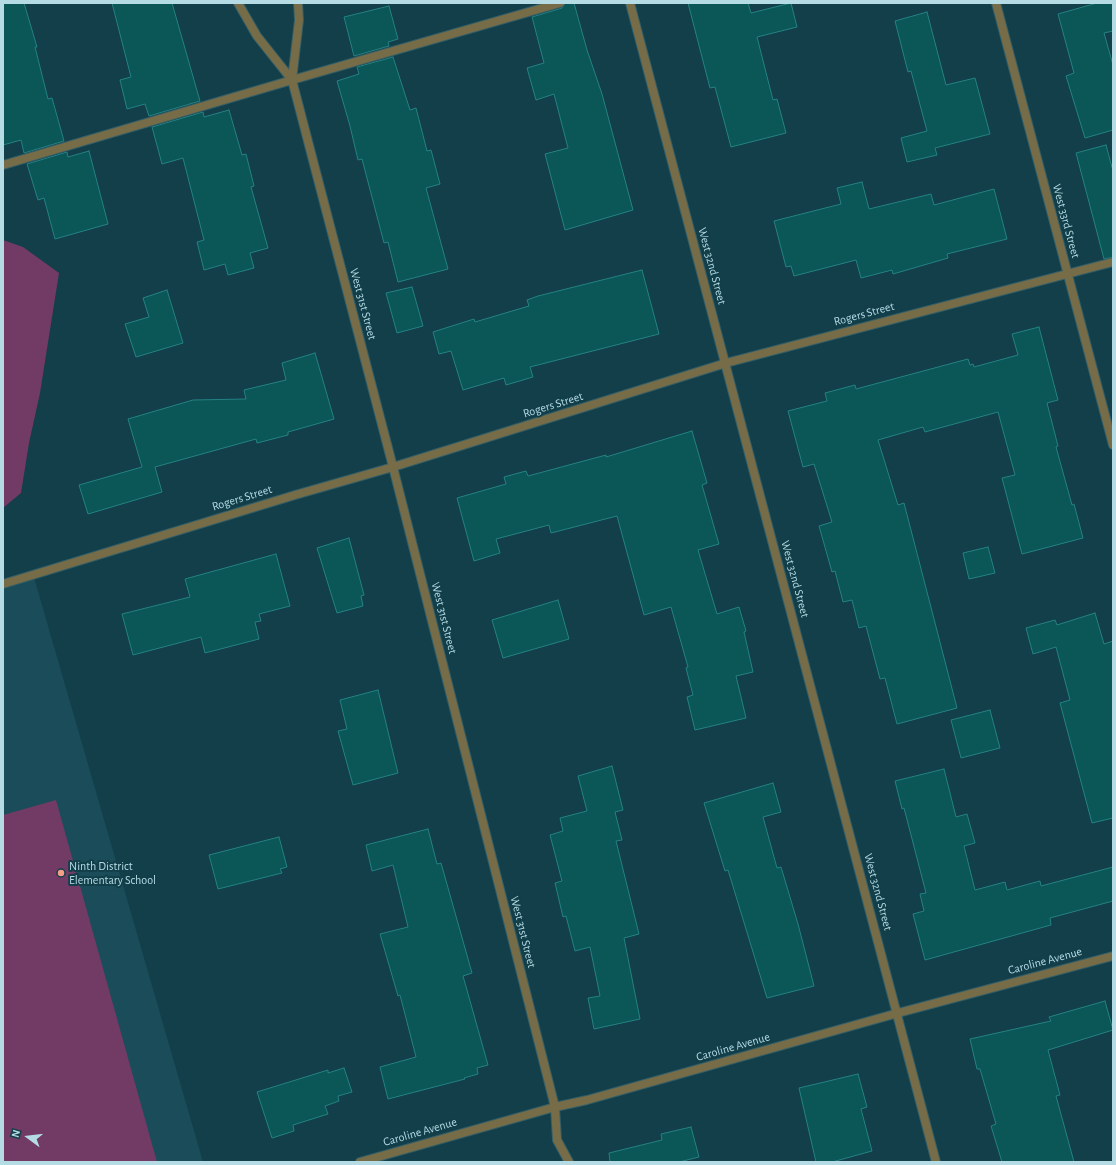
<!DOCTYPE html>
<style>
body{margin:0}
#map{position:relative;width:1116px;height:1165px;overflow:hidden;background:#123f49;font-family:"Alegreya Sans",sans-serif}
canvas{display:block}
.frame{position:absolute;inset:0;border:4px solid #b5dbe5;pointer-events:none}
.north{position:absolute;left:8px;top:1117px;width:40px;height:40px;-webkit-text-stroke:3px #123f49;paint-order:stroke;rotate:285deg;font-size:11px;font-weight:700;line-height:16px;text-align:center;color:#b5dbe5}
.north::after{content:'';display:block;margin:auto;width:14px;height:18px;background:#b5dbe5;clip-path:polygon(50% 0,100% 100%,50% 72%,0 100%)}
</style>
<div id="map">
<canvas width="1116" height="1165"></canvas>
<div class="frame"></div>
<div class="north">N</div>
</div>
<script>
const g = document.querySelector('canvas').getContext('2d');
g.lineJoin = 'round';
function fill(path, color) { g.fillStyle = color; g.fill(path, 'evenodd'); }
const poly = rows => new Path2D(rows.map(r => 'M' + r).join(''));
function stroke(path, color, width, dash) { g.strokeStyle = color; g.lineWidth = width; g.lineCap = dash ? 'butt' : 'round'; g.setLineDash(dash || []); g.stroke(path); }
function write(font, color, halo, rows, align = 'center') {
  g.font = font + ' "Alegreya Sans",sans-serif'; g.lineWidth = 4; g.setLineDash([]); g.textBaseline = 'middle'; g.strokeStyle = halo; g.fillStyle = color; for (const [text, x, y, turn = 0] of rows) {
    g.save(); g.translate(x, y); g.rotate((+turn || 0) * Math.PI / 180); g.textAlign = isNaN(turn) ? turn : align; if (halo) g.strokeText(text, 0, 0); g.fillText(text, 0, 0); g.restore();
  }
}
fill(poly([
 [33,574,203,1162,3,1162,3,584]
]), '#1a4d59');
fill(poly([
 [3,240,23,247,59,273,40,393,29,443,21,493,3,508],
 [56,800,157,1162,3,1162,3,815]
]), '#713b65');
const building = poly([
 [3,3,24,3,37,47,35,47,48,99,52,98,64,141,24,153,21,140,3,145,3,3],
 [112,3,172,3,200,101,149,116,145,104,127,109,120,80,131,77,112,3],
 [565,3,574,3,587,50,602,94,633,210,565,230,545,154,568,148,554,94,536,100,527,68,544,63,532,17,562,8,565,3],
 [688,3,748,3,751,13,791,3,797,27,757,37,773,100,777,99,786,133,731,147,715,87,710,88,688,3],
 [1097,3,1113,3,1113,31,1104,33,1113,65,1113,130,1085,138,1066,76,1074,73,1058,14,1097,3],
 [389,6,398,39,388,42,389,46,354,56,344,17,389,6],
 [927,12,946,85,975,78,990,134,935,148,937,155,907,162,901,138,927,131,911,71,908,72,895,21,927,12],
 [393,57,410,110,416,108,427,151,431,150,440,184,426,188,448,269,398,282,388,242,384,243,362,159,358,160,350,126,337,81,359,74,357,67,393,57],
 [229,110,242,155,246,154,254,186,251,187,268,248,250,253,254,268,228,275,225,264,204,270,197,242,204,240,183,158,162,164,152,127,203,112,204,117,229,110],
 [1106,145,1113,171,1113,257,1104,259,1076,153,1106,145],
 [89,151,108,224,55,239,44,198,38,200,27,164,67,152,68,157,89,151],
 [862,182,869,209,931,194,934,205,994,189,1007,239,947,254,948,258,893,274,892,270,861,278,856,260,794,276,791,266,786,267,774,221,841,204,837,188,862,182],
 [642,270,659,334,530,367,533,377,506,385,504,378,463,390,451,351,439,354,433,332,474,319,475,322,529,306,527,300,538,296,642,270],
 [412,287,423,326,397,333,386,293,412,287],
 [167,290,183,343,136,357,125,324,149,317,143,298,167,290],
 [1039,327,1058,400,1047,403,1058,446,1056,447,1072,505,1074,504,1083,538,1022,554,1002,478,1015,475,998,412,925,432,923,427,878,440,898,505,904,503,957,708,897,724,885,678,880,679,866,626,859,628,852,600,843,602,835,571,832,572,819,526,832,522,814,464,803,467,788,411,827,401,825,393,855,385,856,389,968,359,970,365,973,364,974,367,1018,355,1012,334,1039,327],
 [315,353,334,419,288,432,288,435,257,443,256,439,155,467,162,492,88,514,79,485,142,467,128,419,193,400,246,399,244,390,286,380,282,363,315,353],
 [692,431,707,483,702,485,719,544,698,550,717,614,739,607,746,631,744,632,753,672,736,676,746,718,695,730,687,697,693,695,686,668,688,667,671,607,644,615,617,516,551,533,549,525,496,539,500,553,474,561,457,498,506,484,504,477,526,471,528,476,606,455,606,457,692,431],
 [349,538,364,595,361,596,363,606,337,613,317,548,349,538],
 [988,547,995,573,969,579,963,553,988,547],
 [276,554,290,606,259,614,261,621,255,622,259,639,205,653,201,637,133,655,122,614,190,597,185,579,276,554],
 [558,600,569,639,503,658,492,620,558,600],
 [1095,613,1104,644,1113,641,1113,818,1092,823,1060,703,1070,700,1056,647,1033,654,1026,628,1055,620,1057,625,1095,613],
 [378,690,398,773,353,785,338,731,347,729,340,700,378,690],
 [990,710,1000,748,961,758,951,720,990,710],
 [612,766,623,810,615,812,622,840,616,841,639,934,624,938,640,1019,594,1029,588,998,600,996,590,947,575,951,566,916,563,917,555,883,562,881,550,835,563,831,560,818,587,811,578,776,612,766],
 [944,769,956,817,967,814,975,843,964,846,975,890,1005,882,1007,890,1040,881,1041,886,1113,867,1113,901,1050,918,1051,925,925,960,913,914,924,911,920,894,926,893,904,808,902,809,895,781,944,769],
 [773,783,781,812,763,817,777,868,781,867,798,924,814,986,767,998,728,870,725,871,704,803,773,783],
 [428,829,437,864,441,863,472,973,463,976,488,1065,477,1068,478,1074,464,1078,465,1079,388,1099,380,1067,416,1057,400,995,398,996,380,934,408,927,393,865,372,871,366,845,428,829],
 [279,837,287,867,280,869,282,873,218,889,209,855,279,837],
 [1105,1001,1113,1030,1048,1050,1060,1095,1056,1096,1074,1162,1002,1162,991,1126,996,1124,980,1069,977,1069,970,1039,1051,1021,1049,1017,1105,1001],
 [344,1068,352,1092,338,1096,339,1101,325,1106,328,1114,293,1125,294,1131,272,1138,257,1092,328,1070,328,1073,344,1068],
 [858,1074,867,1107,861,1109,872,1151,832,1162,816,1162,799,1088,858,1074],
 [691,1127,699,1157,679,1162,610,1162,609,1153,662,1140,661,1134,691,1127]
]);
fill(building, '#0b5657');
stroke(building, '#258283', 1);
const service = poly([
 [292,80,560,3]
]);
const minor = poly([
 [238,3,257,36,292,80],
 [298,3,299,20,292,80,393,467,555,1107,557,1140,569,1162],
 [630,3,936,1162],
 [996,3,1113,445],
 [3,165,292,80],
 [3,584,295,495,393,467,726,363,1113,262],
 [360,1162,555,1107,587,1100,898,1013,1113,956]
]);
stroke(service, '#335e68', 10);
stroke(minor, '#335e68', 10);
stroke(service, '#766c47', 8);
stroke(minor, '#766c47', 8);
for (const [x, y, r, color] of [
 [61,873,4,"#f49e88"]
]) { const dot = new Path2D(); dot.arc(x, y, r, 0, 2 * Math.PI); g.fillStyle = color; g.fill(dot); stroke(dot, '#123f49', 1.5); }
write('12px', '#b5dbe5', '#123f49', [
 ["West 33rd Street",1066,221,75],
 ["West 32nd Street",712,266,75],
 ["West 31st Street",363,304,75],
 ["Rogers Street",864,314,-15],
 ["Rogers Street",553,405,-17],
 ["Rogers Street",242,498,-17],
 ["West 32nd Street",795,579,75],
 ["West 31st Street",444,618,76],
 ["West 32nd Street",878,892,75],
 ["West 31st Street",523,932,76],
 ["Caroline Avenue",1045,961,-15],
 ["Caroline Avenue",733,1047,-16],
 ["Caroline Avenue",420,1132,-16]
]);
write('12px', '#b5dbe5', '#123f49', [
 ["Ninth District",69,866],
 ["Elementary School",69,880]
], 'left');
</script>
